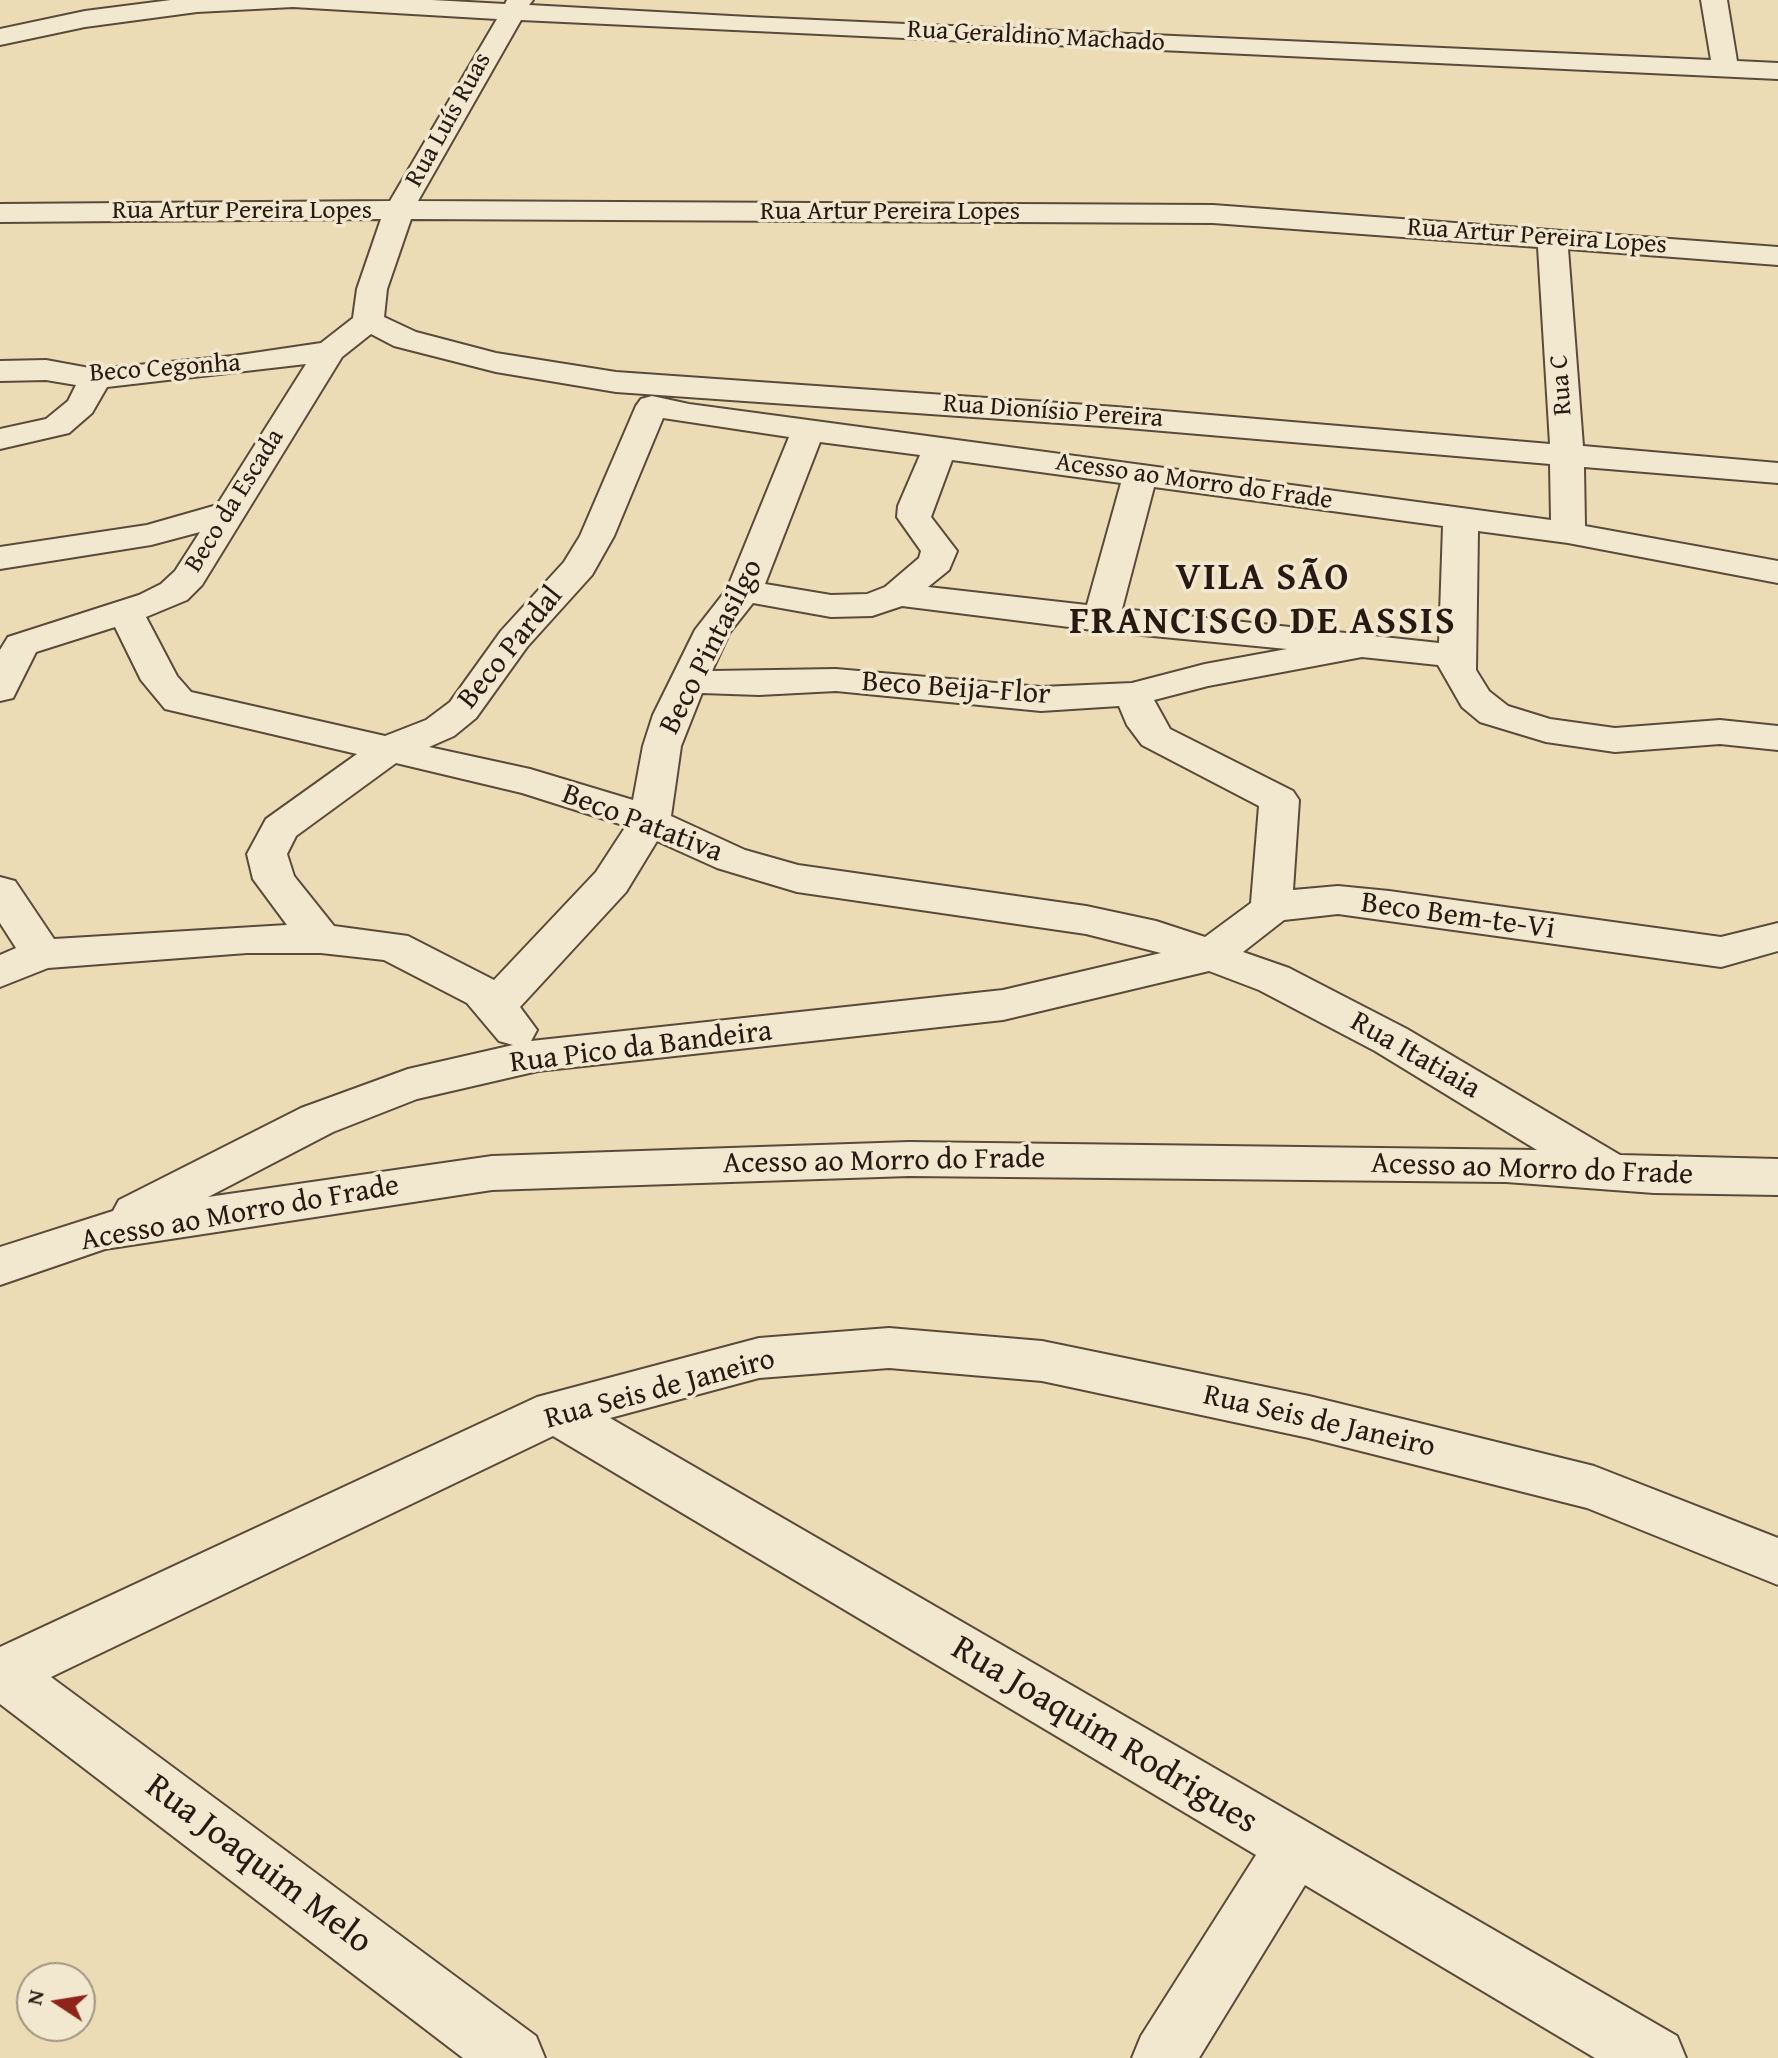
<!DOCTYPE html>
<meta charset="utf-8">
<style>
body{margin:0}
#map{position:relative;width:1778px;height:2058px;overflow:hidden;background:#ebdcb5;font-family:"Gentium Book Plus",serif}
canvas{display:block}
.north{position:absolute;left:16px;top:1962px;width:80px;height:80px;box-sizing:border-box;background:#f2e8cf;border:2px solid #a19683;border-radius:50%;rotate:282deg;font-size:22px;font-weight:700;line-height:32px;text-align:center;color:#281a12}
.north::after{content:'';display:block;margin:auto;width:28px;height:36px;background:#8f2418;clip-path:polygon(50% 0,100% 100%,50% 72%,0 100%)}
</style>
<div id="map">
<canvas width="1778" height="2058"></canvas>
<div class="north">N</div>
</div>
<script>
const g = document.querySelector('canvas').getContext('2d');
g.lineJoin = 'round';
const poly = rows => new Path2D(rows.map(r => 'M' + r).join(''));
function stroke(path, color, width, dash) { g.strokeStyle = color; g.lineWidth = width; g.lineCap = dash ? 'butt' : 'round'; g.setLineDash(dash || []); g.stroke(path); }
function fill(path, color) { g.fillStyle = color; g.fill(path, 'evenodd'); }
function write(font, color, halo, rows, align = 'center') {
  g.font = font + ' "Gentium Book Plus",serif'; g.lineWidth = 7; g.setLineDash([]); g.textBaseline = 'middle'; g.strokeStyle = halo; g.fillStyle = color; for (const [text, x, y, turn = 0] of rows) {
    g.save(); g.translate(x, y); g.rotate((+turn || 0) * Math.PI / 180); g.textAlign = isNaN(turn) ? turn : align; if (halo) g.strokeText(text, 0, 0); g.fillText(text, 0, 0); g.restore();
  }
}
const minor = poly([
 [171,0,432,0,505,4,507,0,533,0,529,5,749,17,1711,60,1701,0,1727,0,1737,61,1778,63,1778,79,521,20,418,201,1213,205,1778,247,1778,265,1568,249,1583,446,1778,463,1778,483,1584,467,1585,526,1778,561,1778,583,1568,543,1478,531,1476,670,1489,691,1508,706,1550,719,1615,728,1720,720,1778,726,1778,750,1720,744,1615,752,1546,742,1480,722,1462,707,1438,665,1362,657,1208,686,1154,700,1170,729,1293,791,1299,800,1293,890,1338,886,1389,891,1721,937,1778,923,1778,951,1721,967,1338,914,1284,920,1243,952,1289,968,1407,1029,1620,1155,1778,1159,1778,1195,1654,1193,1506,1182,909,1176,492,1190,105,1249,0,1285,0,1247,113,1211,119,1200,301,1108,408,1069,513,1045,499,1041,467,1003,384,960,321,953,247,953,48,968,0,987,0,955,16,948,0,923,0,877,15,881,54,939,287,925,253,879,247,854,266,819,357,754,165,709,141,680,115,627,36,652,13,698,0,701,0,650,8,637,139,595,161,584,175,571,200,532,151,545,0,569,0,547,147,525,217,505,306,364,107,387,92,413,69,433,0,449,0,429,46,419,68,401,76,385,46,380,0,381,0,361,46,360,95,369,233,356,321,343,353,318,357,289,381,219,0,222,0,204,390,201,497,19,293,7,197,12,85,27,0,45,0,29,85,11,171,0],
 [411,219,1213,223,1538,247,1550,444,1116,407,616,372,496,353,416,332,384,317,387,289,411,219],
 [371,334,394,346,496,372,616,392,1116,427,1550,464,1551,520,689,404,652,396,641,399,636,406,580,536,564,562,501,631,450,702,426,720,385,736,191,692,177,676,146,617,187,600,202,585,342,357,371,334],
 [663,418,789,437,727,589,695,630,653,715,643,746,633,800,530,769,429,747,454,736,476,718,527,647,592,575,614,536,663,418],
 [820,442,920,455,898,506,897,517,921,551,919,558,885,587,867,594,831,595,765,584,820,442],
 [952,460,1121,483,1087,605,928,587,949,570,957,551,931,517,952,460],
 [1154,487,1443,526,1439,643,1122,609,1154,487],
 [753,603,831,617,872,616,902,606,1101,631,1287,649,1205,664,1132,683,1041,687,836,669,712,671,730,632,753,603],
 [836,691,1041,711,1119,706,1127,725,1142,745,1259,806,1251,903,1205,937,1156,921,1086,906,798,865,745,850,671,816,681,746,702,693,759,695,836,691],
 [396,763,522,793,626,826,596,872,494,980,408,936,334,926,294,876,287,854,296,836,396,763],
 [657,841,717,868,797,892,1086,934,1161,953,1003,990,531,1041,537,1030,520,1007,626,892,657,841],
 [1209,971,1259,990,1375,1051,1537,1150,909,1142,492,1156,208,1197,333,1132,417,1099,538,1071,1003,1020,1209,971],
 [889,1328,1042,1341,1309,1396,1594,1466,1778,1538,1778,1585,1587,1508,1309,1438,1042,1381,889,1368,759,1378,610,1418,1677,2036,1686,2058,1595,2058,1305,1885,1199,2058,1132,2058,1141,2036,1256,1855,553,1436,51,1677,536,2036,545,2058,463,2058,0,1704,0,1647,537,1397,759,1338,889,1328]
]);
stroke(minor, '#594a3b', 4);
fill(minor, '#f2e8cf');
write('26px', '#281a12', '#f2e8cf', [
 ["Rua Geraldino Machado",1036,37,3],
 ["Rua Luís Ruas",449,120,-61],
 ["Rua Artur Pereira Lopes",242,211],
 ["Rua Artur Pereira Lopes",890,212],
 ["Rua Artur Pereira Lopes",1537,237,4],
 ["Beco Cegonha",165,369,-4],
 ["Rua C",1562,385,-94],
 ["Rua Dionísio Pereira",1053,412,4],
 ["Acesso ao Morro do Frade",1194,482,8],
 ["Beco da Escada",235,501,-58]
]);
write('30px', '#281a12', '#f2e8cf', [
 ["Beco Pintasilgo",712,647,-63],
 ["Beco Pardal",511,648,-51],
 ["Beco Beija-Flor",956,689,4],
 ["Beco Patativa",642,824,21],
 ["Beco Bem-te-Vi",1458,917,8],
 ["Rua Pico da Bandeira",641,1048,-7],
 ["Rua Itatiaia",1415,1056,30],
 ["Acesso ao Morro do Frade",884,1162,-1],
 ["Acesso ao Morro do Frade",1532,1170,2],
 ["Acesso ao Morro do Frade",240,1214,-10],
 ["Rua Seis de Janeiro",660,1390,-15],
 ["Rua Seis de Janeiro",1319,1422,13]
]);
write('36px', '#281a12', '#f2e8cf', [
 ["Rua Joaquim Rodrigues",1104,1736,31],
 ["Rua Joaquim Melo",258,1865,37]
]);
g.letterSpacing = '2px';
write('bold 38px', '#281a12', '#f2e8cf', [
 ["VILA SÃO",1263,579],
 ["FRANCISCO DE ASSIS",1263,623]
]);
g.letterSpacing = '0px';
</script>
